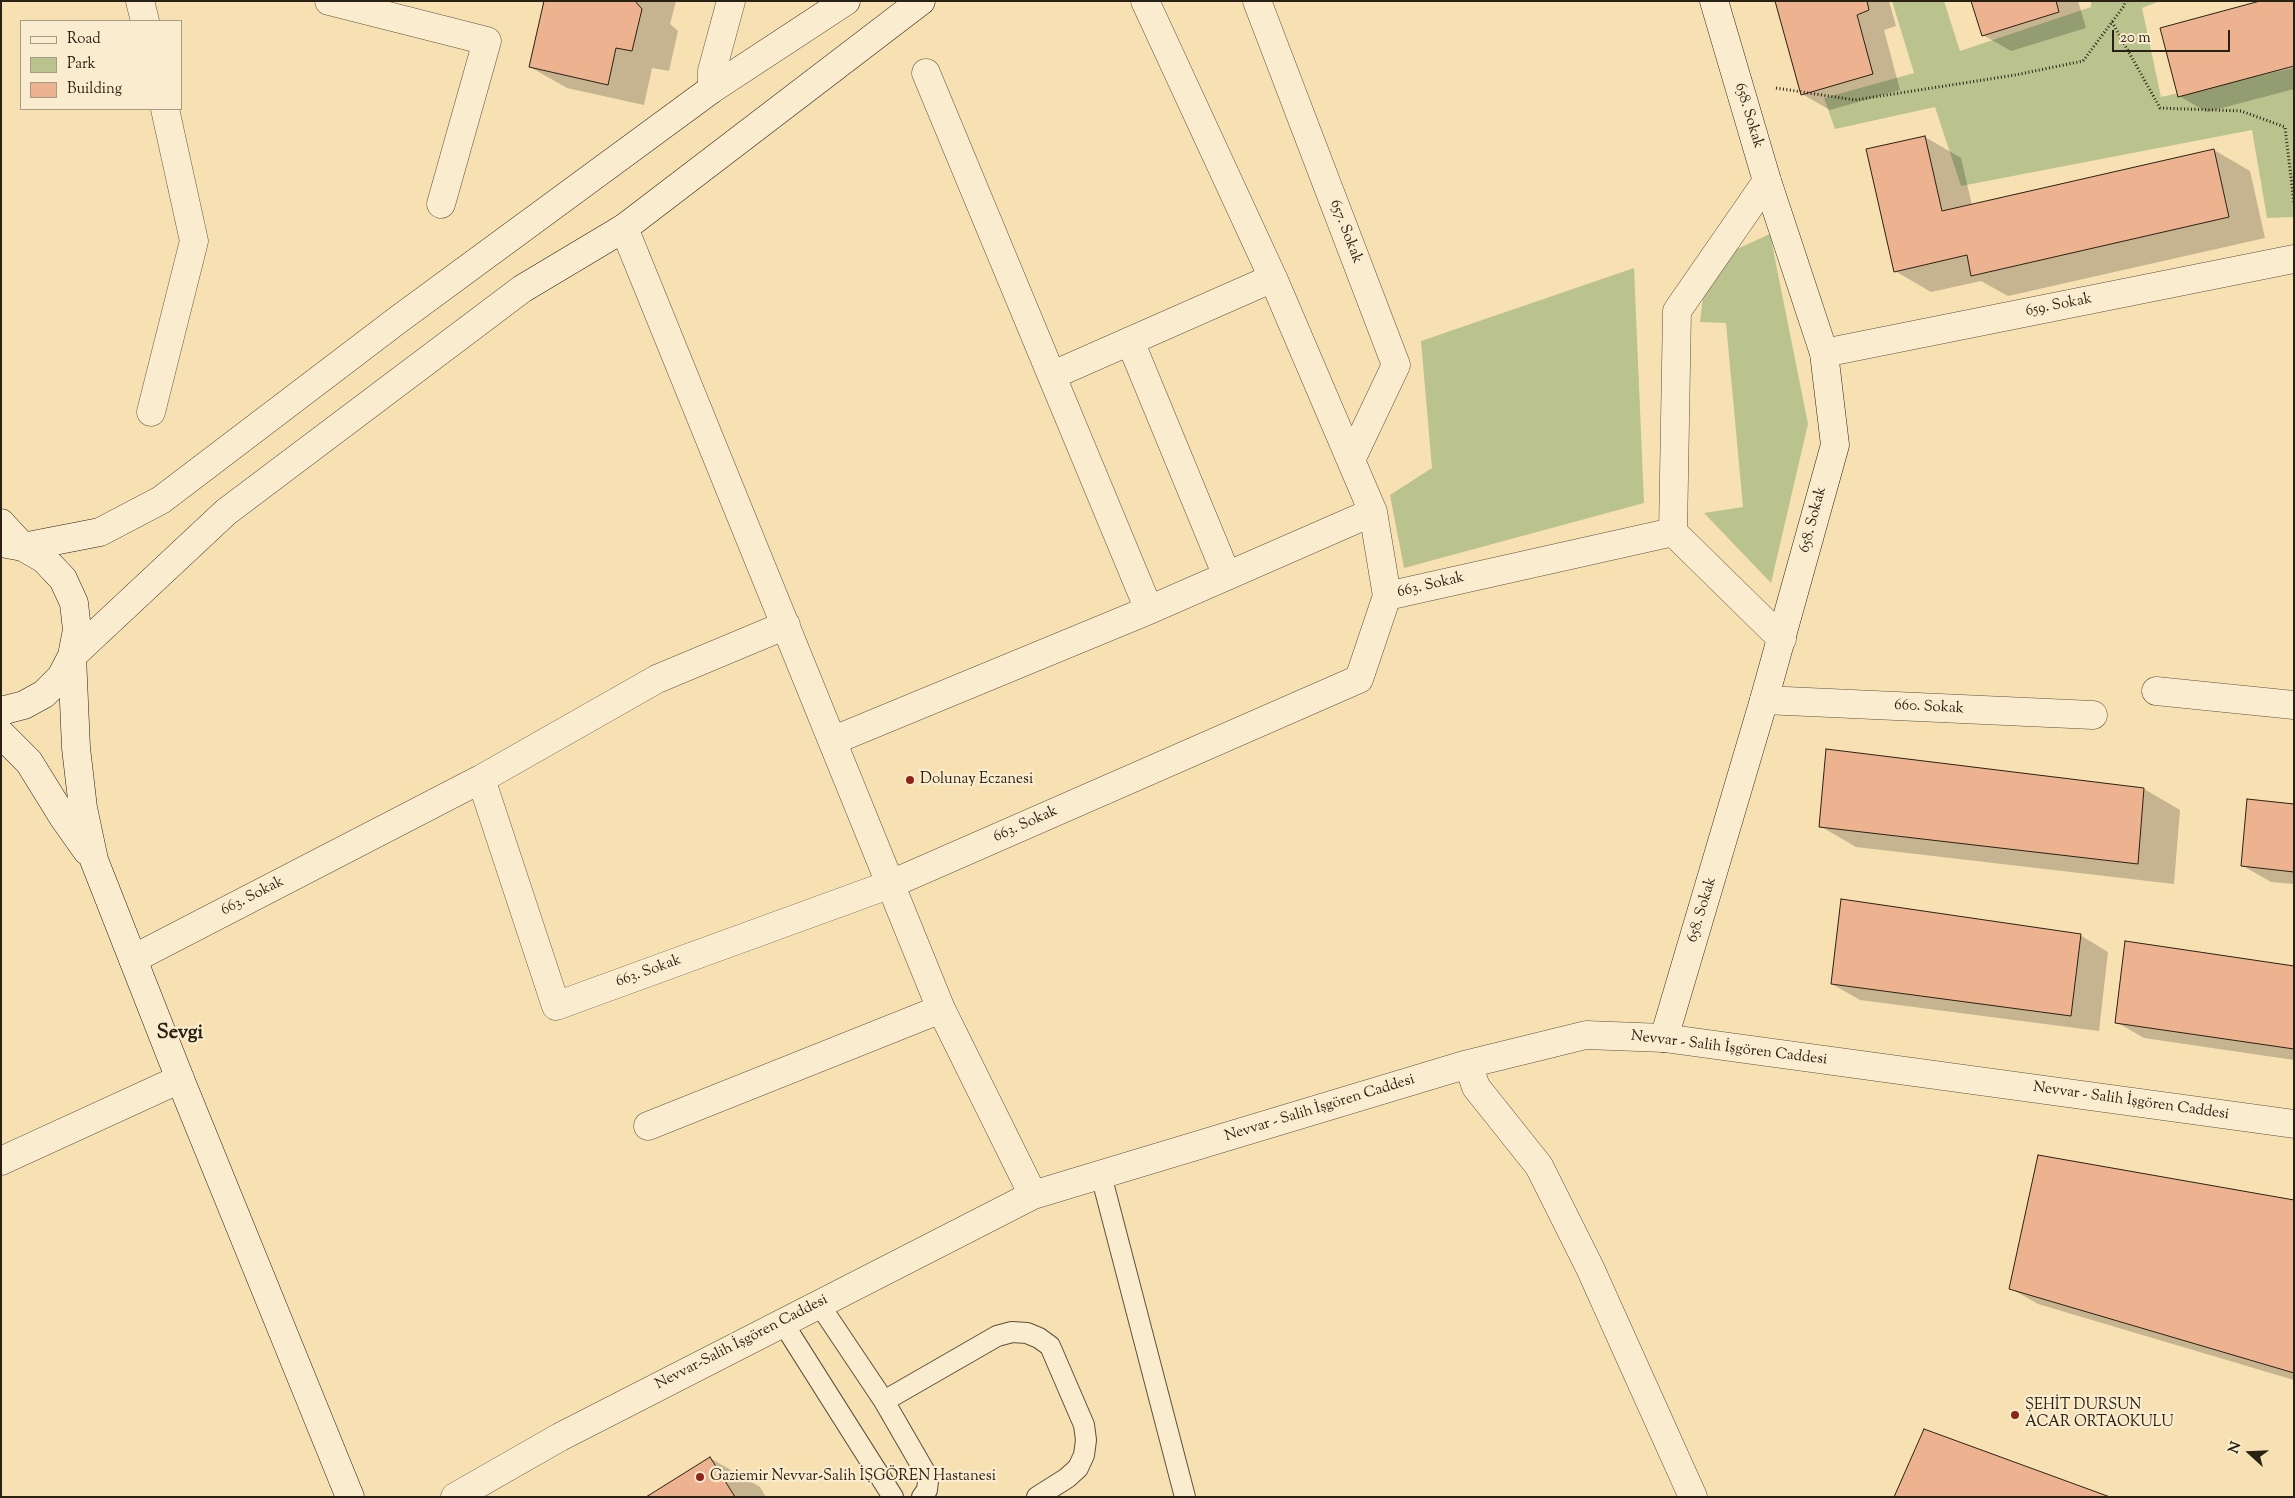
<!DOCTYPE html>
<meta charset="utf-8">
<style>
body{margin:0}
#map{position:relative;width:2295px;height:1498px;overflow:hidden;background:#f7e1b3;font-family:"Sorts Mill Goudy",serif}
canvas{display:block}
.frame{position:absolute;inset:0;border:2px solid #2a2115;pointer-events:none}
.legend{position:absolute;left:20px;top:20px;width:162px;height:90px;box-sizing:border-box;background:#faecce;border:1px solid #a79b84;margin:0;padding:6px 9px;list-style:none;font-size:15px;color:#2a2115}
.legend li{display:flex;align-items:center;gap:10px;height:25px}
.legend b{width:25px;border:1px solid #a79b84}
.north{position:absolute;left:2225px;top:1428px;width:50px;height:50px;-webkit-text-stroke:4px #faecce;paint-order:stroke;rotate:290deg;font-size:14px;font-weight:700;line-height:20px;text-align:center;color:#2a2115}
.north::after{content:'';display:block;margin:auto;width:18px;height:22px;background:#2a2115;clip-path:polygon(50% 0,100% 100%,50% 72%,0 100%)}
.scale{position:absolute;left:2112px;top:30px;width:118px;height:22px;box-sizing:border-box;border:2px solid #2a2115;border-top:0;padding-left:6px;font-size:15px;line-height:18px;white-space:nowrap;color:#2a2115;-webkit-text-stroke:4px #faecce;paint-order:stroke}
</style>
<div id="map">
<canvas width="2295" height="1498"></canvas>
<div class="frame"></div>
<ul class="legend">
<li><b style="height:6px;background:#faecce"></b>Road</li>
<li><b style="height:14px;background:#bac38e"></b>Park</li>
<li><b style="height:14px;background:#edb390"></b>Building</li>
</ul>
<div class="north">N</div>
<div class="scale">20 m</div>
</div>
<script>
const g = document.querySelector('canvas').getContext('2d');
g.lineJoin = 'round';
function fill(path, color) { g.fillStyle = color; g.fill(path, 'evenodd'); }
const poly = rows => new Path2D(rows.map(r => 'M' + r).join(''));
function stroke(path, color, width, dash) { g.strokeStyle = color; g.lineWidth = width; g.lineCap = dash ? 'butt' : 'round'; g.setLineDash(dash || []); g.stroke(path); }
function write(font, color, halo, rows, align = 'center') {
  g.font = font + ' "Sorts Mill Goudy",serif'; g.lineWidth = 4.5; g.setLineDash([]); g.textBaseline = 'middle'; g.strokeStyle = halo; g.fillStyle = color; for (const [text, x, y, turn = 0] of rows) {
    g.save(); g.translate(x, y); g.rotate((+turn || 0) * Math.PI / 180); g.textAlign = isNaN(turn) ? turn : align; if (halo) g.strokeText(text, 0, 0); g.fillText(text, 0, 0); g.restore();
  }
}
fill(poly([
 [1892,1,1944,1,1960,51,2091,7,2091,1,2160,1,2142,8,2161,97,2294,68,2294,217,2267,218,2252,130,1961,186,1935,107,1835,129,1824,98,1914,73],
 [1770,234,1808,424,1771,583,1704,513,1743,507,1726,323,1700,322,1704,289,1737,249],
 [1634,268,1644,503,1404,568,1390,495,1432,468,1421,341]
]), '#bac38e');
fill(poly([
 [545,1,676,1,670,24,678,31,669,71,652,68,644,105,567,88,530,67],
 [1776,1,1889,1,1896,26,1884,30,1900,90,1830,110,1802,94],
 [1973,1,2078,1,2086,28,2011,51,1983,35],
 [2294,1,2294,89,2207,112,2179,96],
 [1925,137,1961,158,1972,205,2214,150,2250,171,2265,238,2008,296,1981,281,1931,292,1895,271],
 [1827,750,2144,789,2180,810,2174,884,1856,847,1820,826],
 [2294,805,2294,884,2271,882,2243,866],
 [2080,935,2108,952,2099,1031,1860,1000,1832,984],
 [2294,967,2294,1060,2144,1038,2116,1022],
 [2294,1201,2294,1380,2038,1304,2010,1288],
 [710,1458,760,1487,766,1497,649,1497]
]), '#0003');
const building = poly([
 [544,1,635,1,642,9,632,51,616,48,608,85,529,67,544,1],
 [1775,1,1867,1,1869,10,1857,15,1873,74,1801,95,1775,1],
 [1971,1,2056,1,2059,12,1982,36,1971,1],
 [2260,1,2294,1,2294,66,2178,97,2160,28,2260,1],
 [1925,136,1942,211,2214,149,2229,217,1971,276,1967,255,1894,272,1866,149,1925,136],
 [1826,749,2144,788,2138,864,1819,827,1826,749],
 [2247,799,2294,804,2294,872,2241,866,2247,799],
 [1841,899,2081,934,2071,1016,1831,984,1841,899],
 [2125,941,2294,966,2294,1049,2115,1023,2125,941],
 [2038,1155,2294,1200,2294,1373,2009,1289,2038,1155],
 [1924,1429,2110,1497,1894,1497,1924,1429],
 [710,1457,735,1497,646,1497,710,1457]
]);
fill(building, '#edb390');
stroke(building, '#2a2115', 1);
const lane = poly([
 [1101,1175,1185,1497],
 [819,1304,884,1401,997,1336,1012,1332,1027,1333,1039,1338,1050,1346,1084,1425,1086,1440,1084,1455,1078,1468,1067,1478,1037,1497],
 [783,1323,893,1497],
 [884,1401,925,1472,928,1481,927,1490,922,1497]
]);
const street = poly([
 [140,1,145,21],
 [329,1,487,41,441,204],
 [1257,1,1396,365,1351,460],
 [926,73,1149,610],
 [712,89,712,71,731,1],
 [1767,181,1677,311,1673,532,1782,639],
 [624,228,941,1009,1033,1195],
 [1130,341,1227,576],
 [1824,353,2294,259],
 [1053,375,1273,278],
 [151,412,194,241,165,109],
 [1373,512,1387,596],
 [786,625,657,679,481,779,556,1006,891,884,1359,679,1387,596,1673,532],
 [2156,691,2294,705],
 [1764,700,2093,715],
 [832,741,1149,610,1373,512,1273,278,1145,1],
 [133,959,481,779],
 [1468,1064,1476,1087,1539,1166,1590,1268,1693,1497],
 [648,1126,941,1009],
 [1,1161,180,1079],
 [455,1497,560,1437,1033,1195,1468,1064,1586,1035,1664,1038,2294,1124]
]);
const secondary = poly([
 [1,523,23,547,44,559,63,579,74,603,77,630,72,656,61,677,44,694,24,705,1,711],
 [1,543,23,547,100,532,161,500,399,319,712,89,846,1],
 [1,734,29,762,63,817,87,851],
 [1664,1038,1764,700,1835,445,1824,353,1767,181,1714,1],
 [350,1497,180,1079,94,860,83,808,76,748,72,656,226,512,522,289,624,228,921,1]
]);
stroke(lane, '#5d513c', 22);
stroke(street, '#5d513c', 29);
stroke(secondary, '#2a2115', 29);
stroke(poly([
 [2112,22,2160,108,2241,111,2285,127,2294,203],
 [1776,88,1855,100,2015,75,2083,61,2124,6,2125,1]
]), '#2a2115', 3, [1, 2.5]);
stroke(lane, '#faecce', 20);
stroke(street, '#faecce', 28);
stroke(secondary, '#faecce', 28);
for (const [x, y, r, color] of [
 [910,780,5,"#8f2418"],
 [2015,1415,5,"#8f2418"],
 [700,1477,5,"#8f2418"]
]) { const dot = new Path2D(); dot.arc(x, y, r, 0, 2 * Math.PI); g.fillStyle = color; g.fill(dot); stroke(dot, '#faecce', 2); }
write('15px', '#2a2115', '#faecce', [
 ["658. Sokak",1748,116,73],
 ["657. Sokak",1345,232,69],
 ["659. Sokak",2059,306,-11],
 ["658. Sokak",1814,520,-75],
 ["663. Sokak",1431,586,-13],
 ["660. Sokak",1929,708,3],
 ["663. Sokak",1026,825,-24],
 ["663. Sokak",253,897,-27],
 ["658. Sokak",1703,910,-73],
 ["663. Sokak",649,972,-20],
 ["Nevvar - Salih İşgören Caddesi",1729,1049,7],
 ["Nevvar - Salih İşgören Caddesi",2131,1102,8],
 ["Nevvar - Salih İşgören Caddesi",1320,1109,-17],
 ["Nevvar-Salih İşgören Caddesi",742,1343,-27]
]);
write('15px', '#2a2115', '#faecce', [
 ["Dolunay Eczanesi",920,780],
 ["ŞEHİT DURSUN",2025,1406],
 ["ACAR ORTAOKULU",2025,1423],
 ["Gaziemir Nevvar-Salih İŞGÖREN Hastanesi",710,1477]
], 'left');
write('bold 20px', '#2a2115', '#faecce', [
 ["Sevgi",180,1035]
]);
</script>
